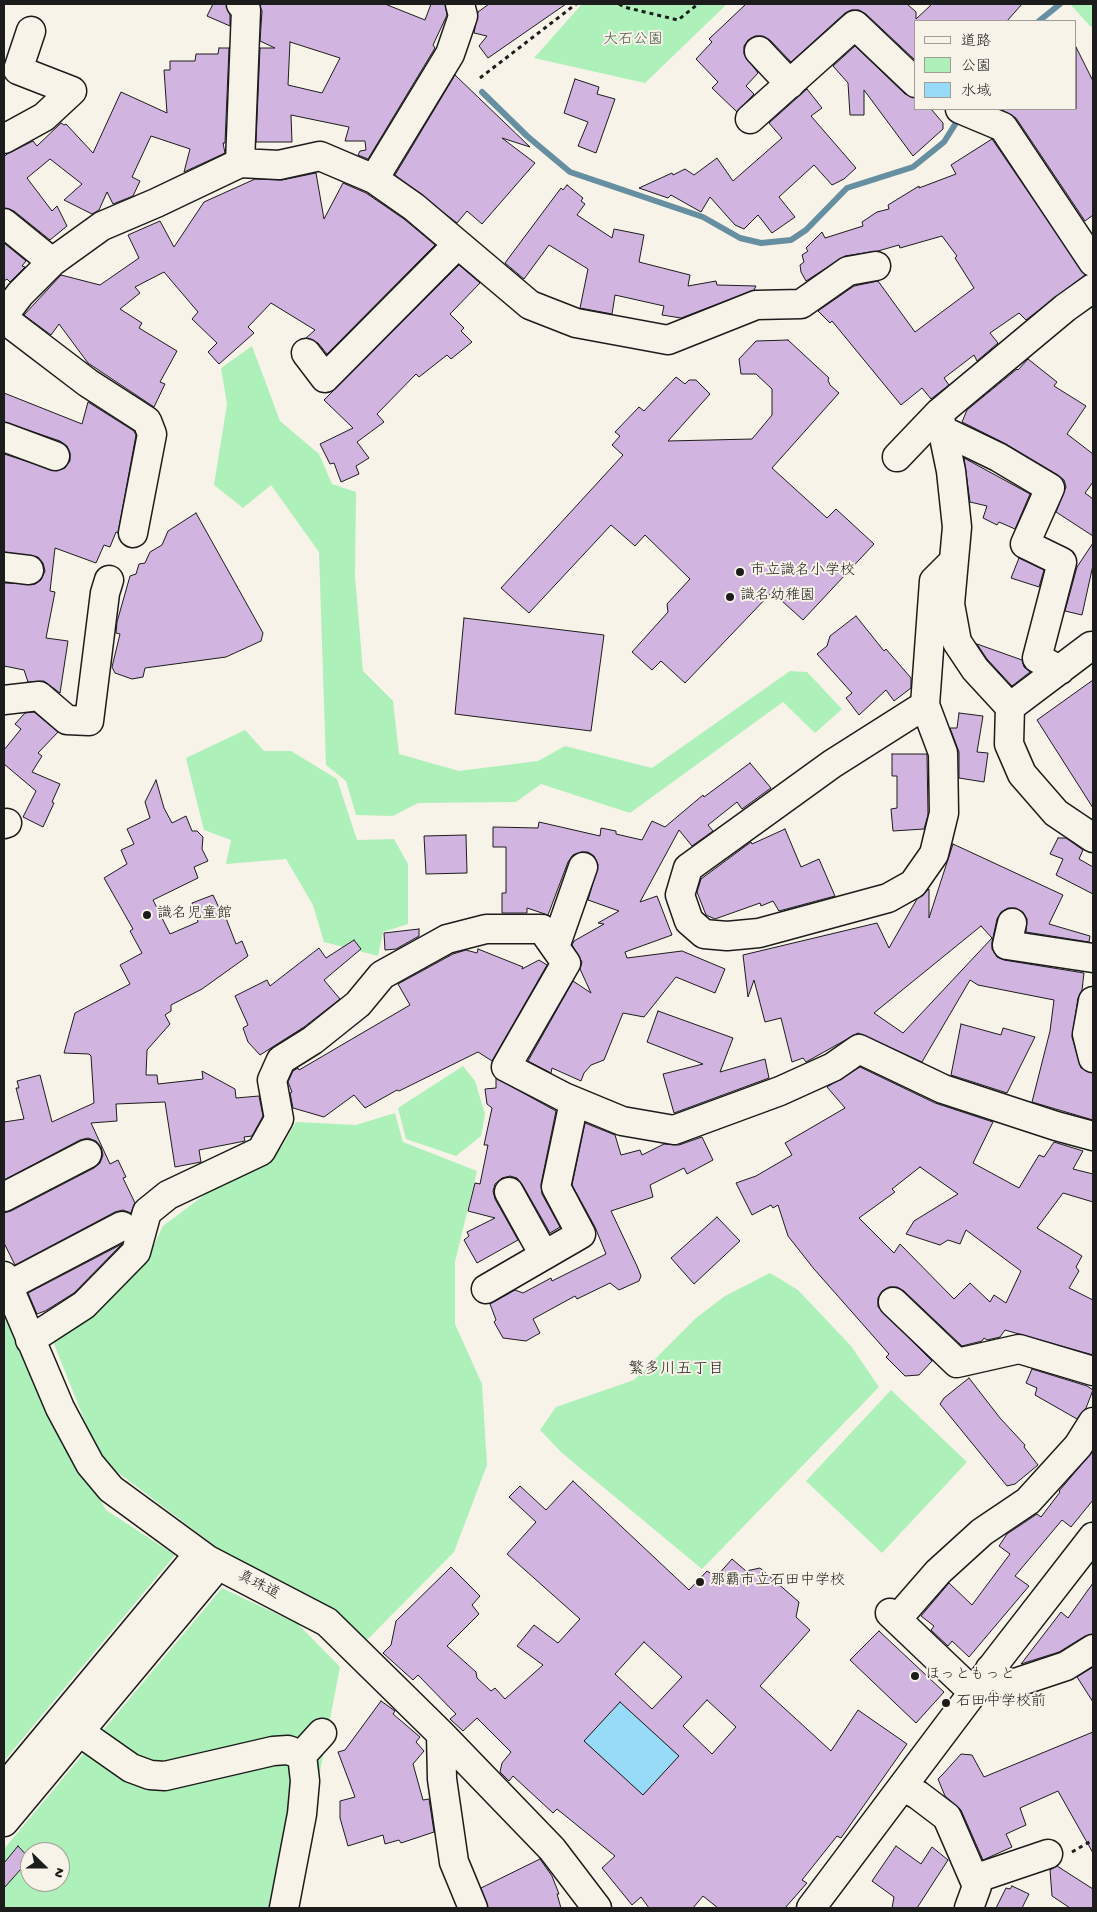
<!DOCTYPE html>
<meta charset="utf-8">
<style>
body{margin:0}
#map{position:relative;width:1097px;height:1912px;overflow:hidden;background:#f7f3e8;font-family:"Gochi Hand","Klee One",sans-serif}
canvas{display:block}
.frame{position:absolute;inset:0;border:5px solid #1c1c1c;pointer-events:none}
.legend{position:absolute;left:914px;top:20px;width:162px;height:90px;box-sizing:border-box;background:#f7f3e8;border:1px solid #9f9d96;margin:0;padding:6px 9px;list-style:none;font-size:15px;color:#1c1c1c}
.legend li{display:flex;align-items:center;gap:10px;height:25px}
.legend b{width:25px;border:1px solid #9f9d96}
.north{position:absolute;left:20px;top:1842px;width:50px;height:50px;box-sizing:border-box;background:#f7f3e8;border:1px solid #9f9d96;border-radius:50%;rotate:112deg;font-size:14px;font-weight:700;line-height:20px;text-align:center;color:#1c1c1c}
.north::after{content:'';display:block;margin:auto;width:18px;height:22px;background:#1c1c1c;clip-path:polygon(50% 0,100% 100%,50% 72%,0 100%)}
</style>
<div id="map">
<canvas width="1097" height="1912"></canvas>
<div class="frame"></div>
<ul class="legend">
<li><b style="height:6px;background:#f7f3e8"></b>道路</li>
<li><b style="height:14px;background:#aef0b9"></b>公園</li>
<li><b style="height:14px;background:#97dbf9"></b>水域</li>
</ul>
<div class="north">N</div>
</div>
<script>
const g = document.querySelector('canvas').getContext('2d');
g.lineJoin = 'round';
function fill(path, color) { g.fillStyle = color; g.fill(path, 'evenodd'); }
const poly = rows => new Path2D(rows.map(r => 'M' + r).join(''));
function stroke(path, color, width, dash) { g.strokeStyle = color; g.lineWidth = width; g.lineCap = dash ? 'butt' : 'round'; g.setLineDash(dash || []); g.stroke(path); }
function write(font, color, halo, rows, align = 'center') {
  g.font = font + ' "Gochi Hand","Klee One",sans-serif'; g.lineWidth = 4; g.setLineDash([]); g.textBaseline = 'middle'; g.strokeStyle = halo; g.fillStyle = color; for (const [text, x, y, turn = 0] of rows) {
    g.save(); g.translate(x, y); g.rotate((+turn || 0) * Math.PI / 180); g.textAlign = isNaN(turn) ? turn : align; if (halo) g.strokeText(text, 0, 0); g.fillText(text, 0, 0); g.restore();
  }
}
fill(poly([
 [582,4,727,4,645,83,534,58],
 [1070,4,1093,4,1093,25,1091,27],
 [252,346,280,421,319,454,332,484,356,492,355,576,363,671,393,701,399,754,459,771,538,761,565,746,652,768,790,671,807,672,842,709,815,733,783,702,630,813,541,784,516,802,418,803,393,816,356,815,346,781,326,765,319,552,271,485,243,508,214,485,227,404,221,368],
 [245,730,264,751,291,751,337,779,357,840,394,839,408,864,408,924,383,932,378,956,324,942,313,905,286,859,226,864,231,840,204,830,186,758],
 [463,1066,475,1081,485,1114,481,1136,456,1156,406,1139,398,1108],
 [395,1113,403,1142,477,1171,455,1262,455,1324,482,1384,487,1465,454,1552,367,1640,341,1616,223,1552,116,1471,96,1449,52,1339,97,1305,152,1249,163,1226,231,1175,281,1148,296,1122,356,1125],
 [770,1273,798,1290,851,1346,879,1387,702,1569,562,1453,540,1430,556,1407,634,1380,696,1318,725,1296],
 [4,1309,32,1378,106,1510,175,1555,4,1761],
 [891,1390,967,1462,882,1553,806,1481],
 [222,1588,298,1624,340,1667,294,1908,4,1908,4,1849],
 [30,1852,60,1852,60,1882,30,1882]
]), '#aef0b9');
const water = poly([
 [620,1702,679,1756,643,1795,584,1741,620,1702]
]);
fill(water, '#97dbf9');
stroke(water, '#668fa1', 1);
stroke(poly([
 [1039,21,1060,4],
 [482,92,527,136,570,172,703,217,740,238,761,243,791,240,806,230,847,188,913,167,944,142,961,115]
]), '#668fa1', 6);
const building = poly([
 [213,4,226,4,230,15,230,26,207,16,213,4],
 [259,4,385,4,425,20,431,4,445,4,447,15,433,45,435,48,368,159,358,155,360,151,366,150,365,141,345,141,349,127,291,115,292,142,256,142,260,48,275,48,260,41,262,11,259,4],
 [290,42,340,58,322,93,288,85,290,42],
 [489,4,566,4,488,58,479,46,487,36,474,33,478,12,489,4],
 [746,4,907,4,916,12,916,19,932,4,1022,4,1007,21,916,21,916,61,866,14,859,10,851,10,845,13,791,62,770,40,763,36,755,36,748,40,744,46,744,54,758,73,746,86,754,94,737,112,712,88,718,82,696,59,712,42,709,39,746,4],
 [855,46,905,94,916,98,916,109,931,109,943,123,943,129,913,156,864,90,864,115,850,115,848,83,833,66,855,46],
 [1076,47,1093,81,1093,215,1085,221,1016,118,1000,109,1076,109,1076,47],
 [219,48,229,48,225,143,223,143,225,153,184,172,190,149,151,136,132,177,140,181,133,196,113,204,107,192,99,210,92,214,64,200,82,184,50,159,27,178,52,211,57,206,67,226,50,240,14,211,4,208,4,157,7,154,33,141,37,146,61,123,64,125,66,124,93,153,121,92,167,113,164,70,170,70,170,61,195,61,196,54,218,54,219,48],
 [455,75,530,147,502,138,535,163,482,224,467,211,457,223,395,175,455,75],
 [575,79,599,87,597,94,615,99,596,153,578,146,588,122,564,113,575,79],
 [807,89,822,108,811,116,856,168,844,179,832,185,814,165,779,197,795,217,772,233,758,215,744,229,735,225,710,197,701,212,671,195,668,198,639,188,672,173,673,175,685,169,694,175,717,158,733,181,782,138,769,123,807,89],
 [992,139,1085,275,1026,320,1019,313,990,333,998,343,977,361,974,355,944,378,949,385,931,399,922,388,901,405,832,321,830,323,818,311,854,286,878,281,915,332,974,288,955,258,957,256,942,236,900,248,899,245,878,251,845,256,806,281,801,272,800,265,804,262,802,255,808,251,806,248,822,232,825,238,863,226,862,222,877,212,889,209,888,205,919,186,919,188,956,174,951,165,992,139],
 [316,173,324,219,343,183,366,193,404,219,435,245,327,354,318,343,306,338,315,330,271,303,248,327,254,333,219,364,208,352,217,343,192,319,198,312,164,272,135,287,140,293,120,309,142,323,139,328,177,351,160,382,165,384,154,407,88,363,59,324,51,335,24,315,61,275,100,285,139,258,128,235,160,221,174,247,204,202,255,179,282,180,316,173],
 [567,185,583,198,581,201,585,204,577,215,612,238,614,229,644,235,639,262,690,275,688,286,716,281,717,285,756,286,754,290,681,318,662,315,664,306,615,295,612,314,580,308,588,269,549,245,524,279,505,263,561,188,563,190,567,185],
 [4,243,26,261,22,266,25,267,10,282,7,279,4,281,4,243],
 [459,265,480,283,450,314,464,328,461,331,472,342,451,359,447,355,419,377,416,374,377,414,384,422,357,442,369,458,356,466,359,474,341,482,334,463,330,464,320,444,353,428,324,400,459,265],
 [788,340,829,378,828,380,830,385,839,393,772,468,827,518,836,509,874,544,803,620,772,592,685,683,661,661,652,670,632,652,668,612,667,604,690,579,645,535,635,546,611,525,529,613,501,588,623,455,612,445,620,436,615,432,639,407,644,411,676,377,685,384,689,380,696,380,710,394,668,441,752,439,772,415,772,389,756,374,741,374,739,359,756,341,788,340],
 [1028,359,1057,382,1054,386,1086,406,1067,434,1093,454,1093,482,1085,493,1093,499,1093,536,1056,512,1066,487,1064,480,1058,475,1006,444,962,422,967,410,1017,369,1018,370,1028,359],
 [4,393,82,424,88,402,134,431,136,435,118,533,116,532,110,547,104,545,96,563,55,548,50,591,55,592,46,638,68,641,60,693,44,681,28,682,24,670,4,666,4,583,35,584,41,580,45,571,43,563,38,557,4,552,4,454,57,471,65,468,70,461,70,453,67,446,60,441,4,422,4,393],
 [964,458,1030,494,1015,529,999,522,997,525,983,518,987,506,970,502,964,458],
 [196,513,263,633,261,641,226,657,145,668,143,677,132,679,115,673,112,667,120,634,116,633,117,622,130,576,136,574,139,564,145,563,150,552,162,545,168,531,196,513],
 [1093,543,1093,565,1082,615,1065,611,1077,567,1093,543],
 [1019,558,1044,570,1039,587,1011,578,1019,558],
 [856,616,884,651,886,649,911,678,911,688,894,701,886,690,859,715,846,698,852,693,817,654,827,646,830,636,856,616],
 [464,618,604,635,591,731,455,714,464,618],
 [977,644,1022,660,1024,667,1030,672,1012,686,987,659,977,644],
 [1093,680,1093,808,1037,720,1093,680],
 [34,712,58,732,38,753,42,756,32,772,60,784,52,802,54,803,43,827,23,817,36,791,4,764,4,750,21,729,15,724,25,713,34,712],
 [959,713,983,716,977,752,988,753,984,782,959,778,959,752,950,728,957,728,959,713],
 [892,754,927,754,928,815,924,829,893,831,891,809,897,808,897,776,892,776,892,754],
 [750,763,771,788,742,809,737,802,708,825,713,831,692,846,679,830,640,902,657,896,672,935,625,952,627,958,682,951,725,969,715,993,676,977,644,1017,623,1013,604,1060,591,1065,584,1073,581,1081,552,1068,551,1073,528,1061,573,981,591,993,580,969,582,962,572,945,574,941,604,924,598,923,619,911,588,900,598,865,594,856,588,852,581,852,573,855,568,862,548,915,527,908,527,913,502,913,502,893,506,893,506,847,493,847,493,827,538,828,539,822,600,836,601,828,616,831,616,834,642,840,652,821,665,827,703,795,704,797,750,763],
 [156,780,164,808,172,823,186,816,192,831,197,831,203,837,202,849,208,861,194,867,198,878,153,900,170,934,198,922,192,903,213,895,221,912,224,913,236,944,242,941,248,956,202,989,171,1005,171,1011,165,1015,170,1024,147,1050,146,1075,157,1075,158,1084,203,1079,202,1071,235,1089,236,1098,259,1096,263,1116,252,1136,244,1137,245,1141,199,1150,201,1162,175,1167,165,1102,116,1104,117,1121,91,1123,110,1164,118,1160,126,1177,123,1178,135,1203,131,1213,123,1210,115,1212,15,1265,4,1243,4,1213,11,1211,94,1168,100,1163,103,1155,101,1147,96,1141,88,1138,80,1140,4,1180,4,1122,24,1119,16,1088,19,1088,17,1081,40,1075,52,1122,94,1103,91,1056,89,1054,64,1053,75,1013,130,984,120,965,142,953,130,931,133,929,104,878,127,864,121,850,134,844,127,829,150,818,145,802,156,780],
 [785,829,801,867,819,859,835,896,779,911,773,901,761,906,760,903,715,919,706,915,697,892,701,879,751,842,752,844,785,829],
 [466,835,467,873,426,874,424,836,466,835],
 [1058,838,1066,838,1083,850,1079,859,1093,867,1093,894,1056,875,1063,859,1050,854,1058,838],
 [953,844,1063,895,1049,924,1090,936,1089,942,1026,932,1027,919,1023,912,1016,908,1008,908,1001,912,997,919,992,942,992,949,997,957,1004,960,1084,973,1082,990,1078,998,1072,1037,1081,1068,1093,1073,1093,1120,1032,1102,1050,1031,1054,1000,978,985,970,980,922,1062,858,1033,806,1062,803,1058,792,1062,781,1018,765,1022,754,980,748,997,743,955,877,923,889,948,917,899,929,889,929,918,953,844],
 [981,926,992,938,903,1033,874,1013,981,926],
 [419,929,419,936,396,949,385,950,384,933,419,929],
 [354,940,361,949,324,980,340,999,304,1027,260,1055,248,1042,243,1028,248,1025,235,996,267,980,270,986,319,948,326,958,354,940],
 [478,949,523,967,522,969,539,960,547,965,492,1061,478,1052,399,1091,397,1090,365,1108,354,1095,324,1117,293,1108,290,1093,292,1092,288,1082,293,1071,298,1068,299,1070,410,1005,398,984,453,954,466,950,477,953,478,949],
 [658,1011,733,1038,720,1072,765,1059,769,1078,674,1113,663,1074,703,1064,647,1042,658,1011],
 [961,1024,1001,1035,1003,1028,1035,1037,1007,1093,951,1075,961,1024],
 [860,1067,935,1103,993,1122,973,1163,1019,1188,1039,1155,1044,1157,1054,1142,1083,1151,1073,1169,1093,1174,1093,1202,1063,1193,1037,1228,1082,1256,1076,1267,1079,1271,1069,1288,1093,1300,1093,1355,1005,1330,1000,1337,987,1340,984,1338,982,1341,962,1346,904,1291,897,1287,889,1287,882,1291,878,1298,878,1307,932,1361,919,1375,905,1376,886,1357,889,1354,814,1269,788,1236,778,1205,773,1208,771,1205,752,1215,736,1183,756,1176,792,1155,785,1143,845,1108,827,1087,860,1067],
 [920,1167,958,1194,914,1221,906,1234,940,1245,948,1240,960,1244,966,1230,1021,1271,1006,1303,994,1295,990,1302,970,1283,954,1299,900,1244,894,1253,859,1218,895,1192,892,1189,920,1167],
 [496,1078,556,1111,541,1184,542,1194,560,1227,550,1233,522,1184,517,1178,510,1176,502,1178,495,1184,493,1191,495,1199,518,1240,477,1263,464,1240,469,1236,467,1232,495,1218,468,1211,475,1183,480,1184,488,1145,484,1145,492,1108,487,1104,485,1089,496,1088,496,1078],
 [585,1123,615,1135,621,1155,640,1150,642,1155,664,1144,679,1145,702,1137,713,1160,687,1174,684,1168,650,1185,653,1197,611,1211,637,1266,641,1276,639,1281,619,1290,610,1283,577,1299,575,1296,533,1319,540,1333,526,1341,503,1338,494,1322,496,1320,490,1304,515,1290,523,1293,551,1278,552,1281,606,1254,595,1227,572,1185,585,1123],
 [717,1217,740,1241,694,1284,671,1258,717,1217],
 [122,1244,74,1293,45,1311,37,1314,28,1293,122,1244],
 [1032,1369,1087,1386,1093,1390,1086,1408,1077,1419,1035,1395,1037,1388,1026,1383,1032,1369],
 [969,1378,1000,1418,1025,1445,1024,1447,1038,1465,1015,1484,1007,1486,940,1404,944,1398,969,1378],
 [1093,1451,1093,1500,1071,1527,1062,1520,1015,1576,1029,1586,969,1657,952,1641,948,1646,931,1630,934,1626,921,1616,949,1583,972,1605,1010,1554,999,1546,1007,1534,1037,1514,1041,1517,1060,1492,1059,1491,1093,1451],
 [573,1481,689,1590,707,1571,716,1577,732,1559,746,1571,760,1568,799,1602,796,1617,810,1630,760,1686,831,1751,858,1710,907,1744,841,1838,837,1836,802,1880,807,1883,785,1908,718,1908,703,1896,693,1908,649,1908,641,1897,632,1905,602,1868,615,1856,557,1809,553,1813,513,1776,509,1781,500,1772,502,1763,511,1752,477,1718,463,1731,450,1719,456,1714,418,1675,413,1680,383,1653,391,1645,396,1621,451,1567,480,1596,472,1605,479,1614,447,1646,476,1672,477,1678,491,1691,495,1688,505,1699,543,1665,517,1646,534,1625,558,1643,580,1619,507,1554,536,1522,509,1497,520,1486,546,1510,573,1481],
 [644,1642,682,1677,652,1709,615,1674,644,1642],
 [707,1700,736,1727,712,1754,683,1726,707,1700],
 [620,1702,679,1756,643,1795,584,1741,620,1702],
 [1093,1583,1093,1634,1085,1636,1059,1652,1021,1664,1061,1612,1068,1618,1093,1583],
 [879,1631,944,1692,916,1723,850,1660,879,1631],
 [1093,1667,1093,1702,1077,1677,1093,1667],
 [381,1701,395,1711,393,1714,420,1737,416,1742,424,1751,413,1764,423,1800,429,1799,434,1832,401,1843,399,1840,385,1844,383,1835,348,1846,340,1818,340,1801,355,1797,338,1752,345,1750,381,1701],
 [1093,1732,1093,1853,1058,1791,1020,1808,1026,1825,1006,1834,1012,1847,983,1860,961,1810,945,1796,938,1779,943,1774,961,1754,972,1755,984,1777,1093,1732],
 [18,1846,30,1859,4,1888,4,1863,18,1846],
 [896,1846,921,1864,932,1847,948,1860,917,1908,892,1908,894,1897,872,1881,896,1846],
 [540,1859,552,1876,559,1894,557,1894,561,1908,488,1908,481,1888,540,1859],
 [1057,1866,1093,1889,1093,1908,1070,1908,1052,1896,1050,1870,1057,1866],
 [1012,1886,1029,1894,1022,1908,996,1908,1006,1888,1010,1889,1012,1886]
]);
fill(building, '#d2b4e0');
stroke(building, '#1c1c1c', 1);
const minor = poly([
 [759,51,790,84],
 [960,109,1003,127,1093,262],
 [750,119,855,25,916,83],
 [4,139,44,117,72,91,18,70,31,31],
 [240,163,246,10,241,4],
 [374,179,414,207,530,305,576,323,668,340,756,305,801,304,848,271,876,266],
 [4,223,52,262],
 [4,315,20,294,52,262,102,226,156,203,240,163,279,165,320,156,374,179,450,54,463,16,460,4],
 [4,319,88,383,147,421,152,434,133,533],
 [306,353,325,378,457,245],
 [939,413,951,471,957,527,950,604,957,642,975,669,1010,707,1009,744,1022,774,1056,813,1093,838],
 [942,430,998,457,1050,488,1025,544,1062,562,1037,658,1060,670],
 [4,437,55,456],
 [897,457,939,413,1065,308,1093,288],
 [4,567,29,570],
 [4,700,39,696,67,720,89,721,105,593,109,580],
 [925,705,832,764,688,868,680,895,689,921,704,934,727,936,759,933,888,898,913,884,934,854,944,813,943,753,925,705,934,581,953,562],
 [1010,707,1091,646],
 [4,824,7,823],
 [1012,923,1007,945,1093,958],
 [555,947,583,867],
 [1093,1001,1087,1034,1093,1058],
 [509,1192,544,1255],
 [4,1197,87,1154],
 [4,1276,60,1408,90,1464,111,1489,208,1560,327,1622,441,1734,552,1849,597,1908],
 [8,1286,122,1226],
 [486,1289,581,1234,556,1187,574,1102],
 [893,1302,957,1363,1019,1349,1093,1371],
 [30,1340,84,1305,136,1252,147,1212,168,1195,261,1151,279,1119,272,1080,281,1060,313,1040,358,1004,382,975,447,939,486,929,542,929,566,963,506,1067,564,1097,622,1121,674,1130,780,1091,833,1067,859,1049,943,1089,1056,1126,1093,1136],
 [890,1613,973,1692],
 [897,1619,938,1572,982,1532,1028,1501,1078,1446,1093,1422],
 [990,1669,1009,1685,1066,1666,1093,1649],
 [64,1721,131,1768,150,1775,165,1776,273,1751,288,1750,302,1755],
 [441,1734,442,1779,454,1862,473,1908],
 [903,1787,918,1795,947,1817,977,1886,969,1908],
 [4,1788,192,1562,208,1560],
 [4,1822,210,1575,208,1560],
 [974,1879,1048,1854],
 [284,1908,302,1814,305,1781,302,1755,322,1733],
 [811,1908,996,1662,1093,1537]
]);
stroke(minor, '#1c1c1c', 31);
stroke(poly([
 [619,4,624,7,678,20,698,4],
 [480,78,576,4],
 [1072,1852,1093,1840]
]), '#1c1c1c', 3, [4, 4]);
stroke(minor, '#f7f3e8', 28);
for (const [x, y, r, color] of [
 [740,572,5,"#1c1c1c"],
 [730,597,5,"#1c1c1c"],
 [147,915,5,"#1c1c1c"],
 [700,1582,5,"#1c1c1c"],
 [915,1676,5,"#1c1c1c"],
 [946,1703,5,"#1c1c1c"]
]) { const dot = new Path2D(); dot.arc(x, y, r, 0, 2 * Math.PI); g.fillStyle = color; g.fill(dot); stroke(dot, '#f7f3e8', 2); }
write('15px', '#485c4b', '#f7f3e8', [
 ["大石公園",633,41]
]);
write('15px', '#1c1c1c', '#f7f3e8', [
 ["市立識名小学校",750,572],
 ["識名幼稚園",740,597],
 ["識名児童館",157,915],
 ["那覇市立石田中学校",710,1582],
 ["ほっともっと",925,1676],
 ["石田中学校前",956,1703]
], 'left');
write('15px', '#1c1c1c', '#f7f3e8', [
 ["真珠道",258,1586,27]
]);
write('16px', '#1c1c1c', '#f7f3e8', [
 ["繁多川五丁目",676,1371]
]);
</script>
